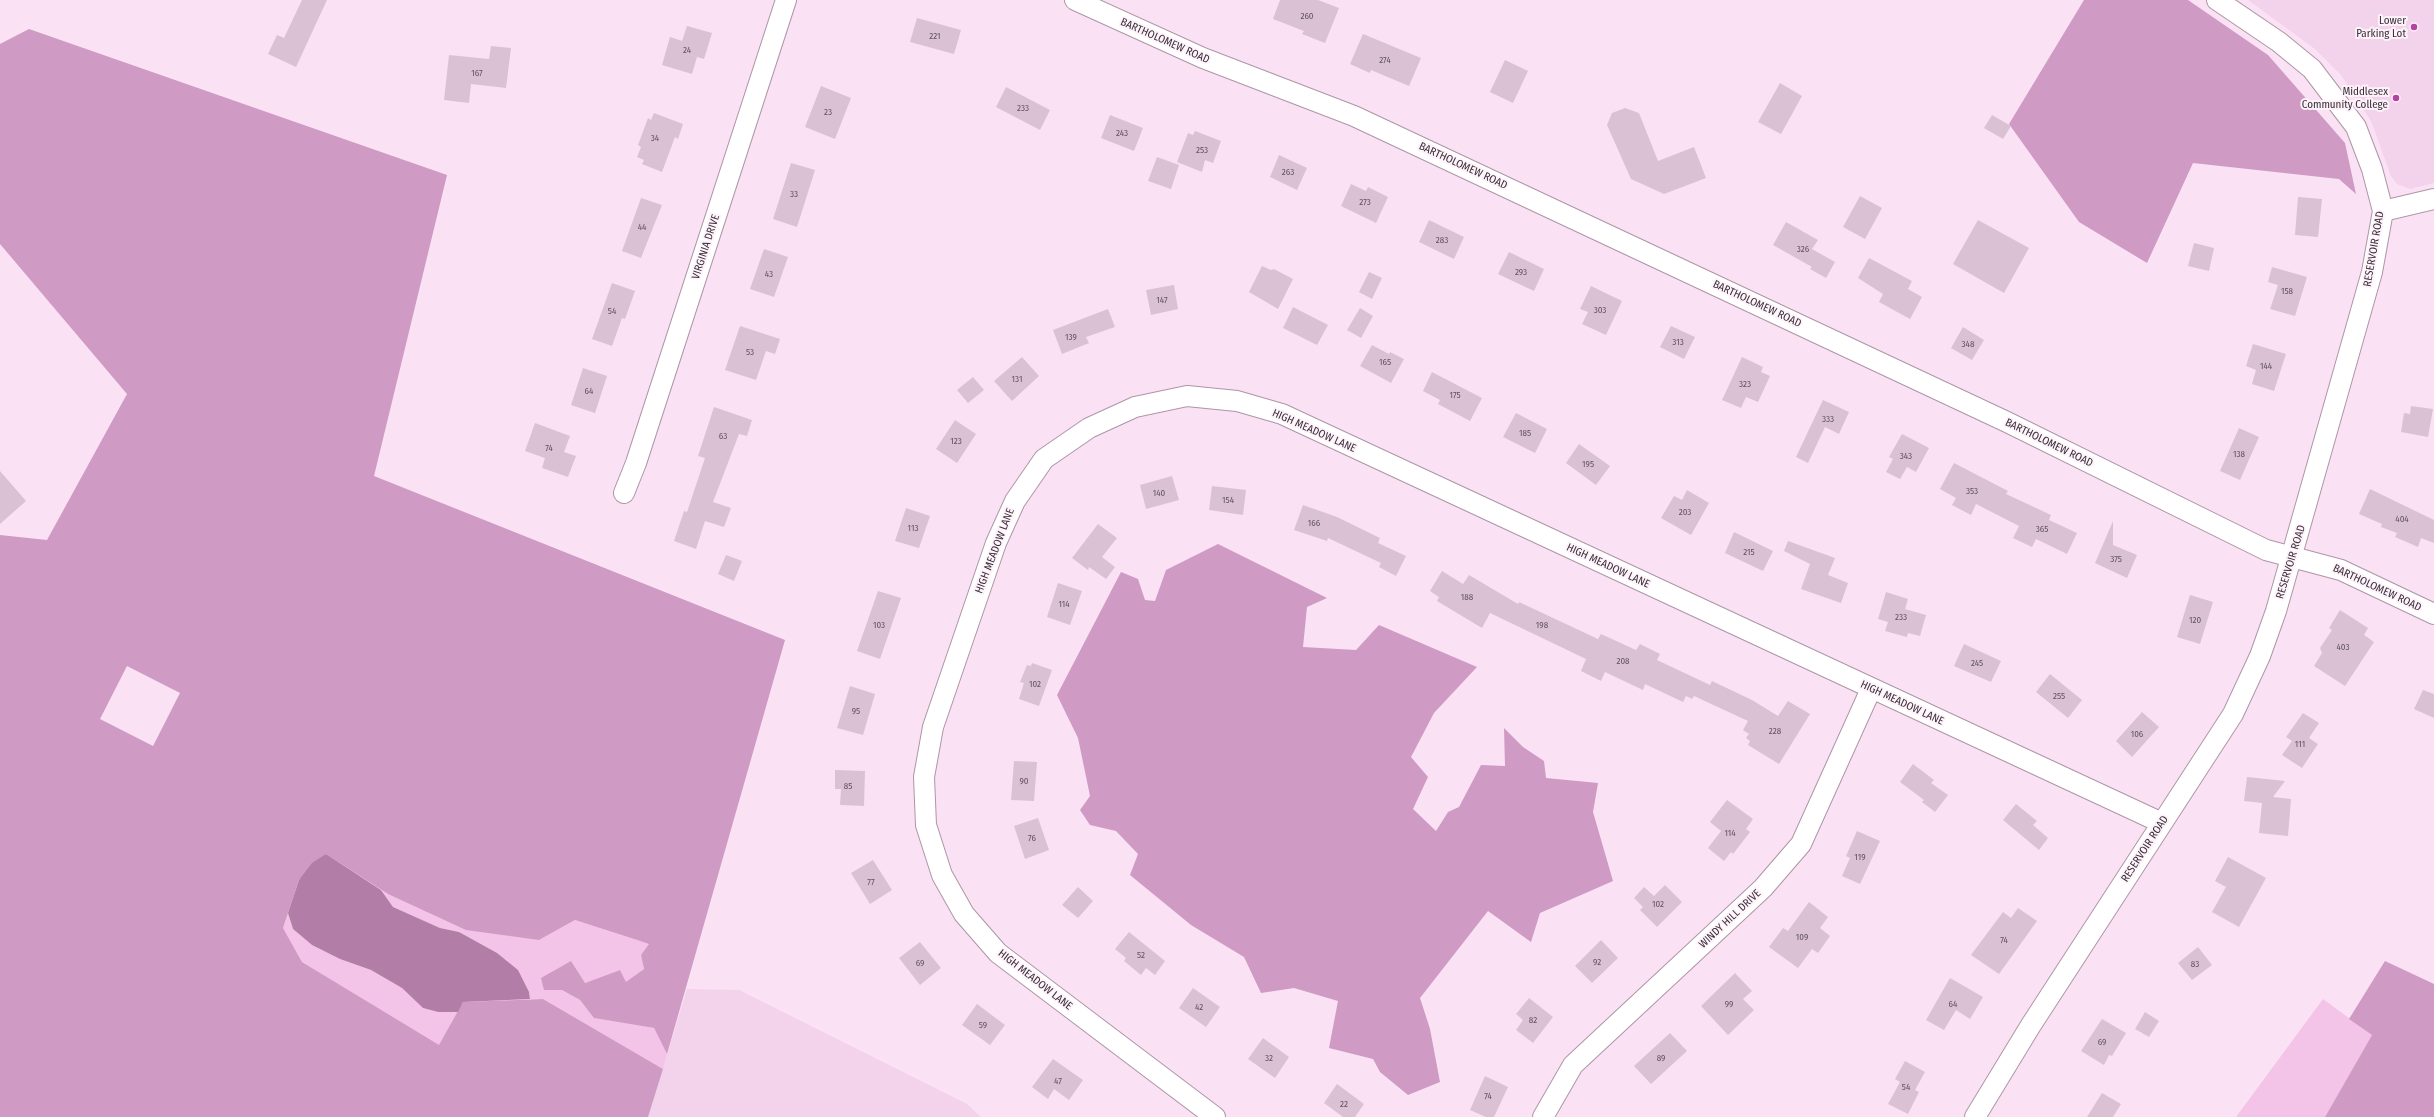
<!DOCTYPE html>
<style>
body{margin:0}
canvas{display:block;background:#fae1f4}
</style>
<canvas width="2434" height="1117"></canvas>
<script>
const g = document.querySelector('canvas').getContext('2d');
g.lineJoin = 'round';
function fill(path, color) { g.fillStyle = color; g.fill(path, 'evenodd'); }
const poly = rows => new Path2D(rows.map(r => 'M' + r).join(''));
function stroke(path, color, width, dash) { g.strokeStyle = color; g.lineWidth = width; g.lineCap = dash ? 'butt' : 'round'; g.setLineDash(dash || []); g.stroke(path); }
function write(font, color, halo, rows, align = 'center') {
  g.font = font + ' "Fira Sans Condensed",sans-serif'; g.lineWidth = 4; g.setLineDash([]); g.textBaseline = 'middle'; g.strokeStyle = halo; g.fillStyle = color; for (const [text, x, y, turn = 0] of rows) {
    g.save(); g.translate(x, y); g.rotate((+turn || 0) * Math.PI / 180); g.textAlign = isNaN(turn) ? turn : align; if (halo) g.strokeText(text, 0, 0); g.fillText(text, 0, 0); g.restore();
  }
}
fill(poly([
 [2248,0,2434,0,2434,183,2410,189,2397,184,2391,176,2371,121,2341,75,2315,49],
 [687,989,739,990,967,1104,981,1117,648,1117]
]), '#f3d3eb');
fill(poly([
 [381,890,388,894,539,940,575,920,649,944,641,955,644,969,626,983,620,970,585,983,544,990,562,990,580,1000,595,1018,654,1028,667,1054,663,1069,543,999,530,999,529,992,459,932,440,928,393,907],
 [288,913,293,929,312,945,340,959,371,970,402,988,423,1008,438,1012,458,1012,439,1046,302,962,283,928],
 [2323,999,2372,1035,2325,1117,2236,1117]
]), '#f3c4e8');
fill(poly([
 [2084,0,2188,0,2268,55,2345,143,2356,194,2339,179,2193,163,2147,263,2079,222,2009,124],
 [29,29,447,175,374,476,785,640,667,1054,654,1028,594,1018,580,1000,562,990,544,990,541,978,571,961,585,983,620,970,626,982,644,969,641,955,649,944,637,940,575,920,539,940,466,930,388,894,326,854,299,880,283,928,302,962,439,1045,463,1002,543,999,663,1069,648,1117,0,1117,0,535,47,540,127,394,0,244,0,44],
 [127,666,180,693,153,746,100,719],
 [1218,544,1327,598,1307,607,1303,647,1356,650,1379,625,1477,667,1434,713,1411,757,1428,777,1413,809,1436,831,1448,812,1459,807,1481,765,1505,766,1504,728,1523,747,1544,761,1546,778,1598,783,1593,812,1613,881,1540,913,1531,942,1488,911,1420,998,1430,1029,1440,1082,1408,1095,1380,1072,1373,1059,1329,1048,1338,1001,1294,988,1261,993,1244,957,1191,925,1130,875,1138,854,1116,831,1090,825,1080,810,1090,796,1078,738,1057,695,1121,572,1138,579,1145,600,1155,601,1166,570],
 [2385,961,2434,984,2434,1117,2325,1117,2372,1035,2349,1019]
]), '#cf9ac4');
fill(poly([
 [326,854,381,890,393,907,440,928,459,932,497,953,518,970,529,992,530,999,463,1002,458,1012,438,1012,423,1008,402,988,371,970,340,959,312,945,293,929,288,913,299,880,312,863]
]), '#b27ea7');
fill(poly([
 [302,0,327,0,296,67,268,54,277,35,284,38],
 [1280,0,1318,0,1339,8,1325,43,1302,34,1304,31,1273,19],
 [917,18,961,30,954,54,910,42],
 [687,26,712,33,704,59,697,57,692,74,662,65,670,37,682,41],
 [1363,34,1421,58,1409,86,1371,70,1370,73,1350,64],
 [491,46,511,48,506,88,471,84,469,103,444,100,449,55,489,59],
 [1505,60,1528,71,1513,103,1490,92],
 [1780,83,1802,96,1781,134,1758,122],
 [821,86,851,98,835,139,805,127],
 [1006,87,1050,110,1040,130,996,107],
 [1625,108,1639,113,1658,161,1694,147,1706,178,1664,194,1631,179,1607,125,1612,113],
 [654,113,683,124,678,139,675,137,662,172,642,164,644,160,637,157,641,147,638,145,648,118,651,120],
 [1110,115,1143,128,1134,151,1101,138],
 [1992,115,2011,126,2003,139,1984,128],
 [1195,131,1221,141,1213,163,1205,160,1202,172,1177,162,1188,133,1193,135],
 [1279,155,1307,168,1297,190,1270,177],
 [1157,157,1179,165,1171,189,1148,181],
 [791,163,815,170,797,227,773,219],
 [1351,184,1366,191,1368,187,1388,197,1376,223,1341,206],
 [1860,196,1882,208,1865,239,1843,227],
 [2298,197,2322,199,2318,237,2295,235],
 [641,198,662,205,641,258,622,251],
 [1429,220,1464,237,1454,259,1419,242],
 [1978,220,2029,248,2004,293,1953,264],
 [1786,222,1818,240,1812,249,1835,262,1826,278,1810,269,1812,267,1773,245],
 [2194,243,2214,248,2209,271,2188,266],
 [764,249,788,257,774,297,750,289],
 [1509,252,1544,269,1534,291,1498,274],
 [1869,258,1912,281,1908,289,1922,297,1910,319,1879,302,1883,294,1858,278],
 [1262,266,1271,270,1274,269,1293,279,1278,309,1249,292],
 [2272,267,2307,277,2295,316,2270,309,2278,285,2268,282],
 [1369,272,1382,278,1372,299,1359,292],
 [612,283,635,291,625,319,622,318,612,346,592,339],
 [1174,285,1178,309,1151,315,1146,290],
 [1591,286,1622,301,1606,335,1582,324,1588,312,1580,309],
 [1293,307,1328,325,1317,345,1283,328],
 [1360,308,1373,316,1361,338,1347,330],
 [1108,309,1115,327,1086,337,1089,343,1062,354,1053,330],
 [740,326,780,339,775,354,766,351,756,380,725,370],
 [1671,326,1695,337,1684,359,1660,347],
 [1963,327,1984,340,1972,360,1951,348],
 [2253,344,2286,354,2274,391,2252,384,2256,370,2246,366],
 [1372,345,1389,354,1390,352,1404,359,1391,383,1360,366],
 [1022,357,1039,376,1012,401,994,381],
 [1742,357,1763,367,1761,372,1770,376,1758,402,1746,397,1741,408,1722,400],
 [583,368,607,376,595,413,571,405],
 [1432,372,1482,398,1470,421,1438,404,1440,400,1423,391],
 [973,377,984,390,968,403,957,390],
 [1823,400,1849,412,1839,434,1825,427,1808,463,1796,457],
 [2411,406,2433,409,2428,437,2401,432,2404,413,2410,414],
 [714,407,752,420,747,436,739,434,713,502,731,508,724,527,705,521,696,549,674,541,684,511,687,512,705,458,698,456],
 [1516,413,1547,429,1535,453,1503,437],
 [955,420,976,434,957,463,936,449],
 [535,423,570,436,564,452,576,456,568,477,542,468,545,458,525,451],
 [2239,428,2259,437,2240,480,2220,471],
 [1902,434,1929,448,1916,472,1907,467,1900,479,1886,472,1893,459,1889,457],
 [1579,444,1610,466,1596,485,1566,463],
 [1954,463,2008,491,2006,494,2051,515,2049,520,2077,533,2067,554,2036,539,2032,547,2013,538,2019,526,1976,504,1971,515,1952,505,1956,498,1940,489],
 [0,471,26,501,0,524],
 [1172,476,1179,500,1146,509,1140,485],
 [1212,486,1246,490,1243,515,1209,510],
 [2370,489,2434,520,2434,543,2421,538,2418,547,2395,537,2397,533,2381,527,2382,524,2359,514],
 [1687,490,1709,503,1691,535,1661,518,1674,496,1682,500],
 [1303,505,1337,517,1380,538,1378,543,1406,556,1396,576,1379,567,1381,563,1328,538,1327,541,1294,530],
 [906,508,930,516,919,548,895,541],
 [2113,521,2113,545,2137,555,2127,578,2095,563],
 [1098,524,1117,538,1102,557,1115,567,1106,579,1089,567,1088,570,1072,558],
 [1734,532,1773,551,1763,571,1725,553],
 [1788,541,1835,558,1828,575,1848,583,1841,603,1801,589,1810,564,1784,551],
 [726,555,742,561,734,581,718,574],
 [1442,571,1463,584,1469,575,1518,604,1519,602,1598,639,1601,634,1636,650,1640,644,1660,654,1657,660,1710,685,1712,681,1752,700,1778,716,1788,701,1810,714,1779,764,1748,745,1750,741,1746,738,1749,734,1743,730,1748,721,1694,696,1692,699,1686,696,1683,702,1645,684,1643,690,1605,672,1601,681,1581,671,1586,659,1490,613,1482,628,1437,601,1439,597,1430,591],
 [1058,583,1082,591,1070,625,1047,617],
 [878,591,901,598,880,659,857,651],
 [1886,592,1908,599,1905,609,1926,615,1920,636,1908,633,1907,637,1885,631,1888,622,1878,619],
 [2190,595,2213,602,2200,644,2177,637],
 [2340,610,2368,628,2364,635,2374,642,2345,686,2314,666,2322,653,2320,648,2332,630,2329,628],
 [1964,644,2001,661,1991,682,1954,666],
 [1032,663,1052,670,1039,706,1019,699,1024,683,1020,682,1027,665,1031,666],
 [2050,674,2082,700,2068,718,2036,692],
 [850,686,875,694,863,735,837,728],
 [2423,690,2434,694,2434,718,2414,709],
 [2142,712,2159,727,2132,757,2116,741],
 [2303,713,2319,723,2309,738,2318,744,2302,768,2282,755,2292,741,2286,737],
 [1014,761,1037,762,1034,801,1011,800],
 [1913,764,1934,780,1931,783,1948,795,1935,812,1922,802,1924,800,1900,782],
 [835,770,865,771,864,806,840,805,841,789,835,789],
 [2247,777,2285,781,2273,797,2291,799,2288,836,2259,833,2262,803,2244,801],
 [1727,800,1753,819,1746,829,1750,832,1733,854,1731,852,1724,861,1708,848,1721,831,1710,822],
 [2016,804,2037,821,2033,825,2048,838,2039,850,2003,820],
 [1038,818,1049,850,1025,859,1014,826],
 [1857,831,1880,841,1860,884,1842,876,1850,858,1846,856],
 [2228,857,2266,878,2239,927,2212,912,2226,887,2215,881],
 [873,860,892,890,870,904,851,873],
 [1665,885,1682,902,1657,927,1640,910,1643,907,1634,898,1644,887,1654,896],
 [1078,887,1093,901,1078,918,1062,905],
 [1809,902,1828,917,1820,928,1830,936,1818,953,1812,949,1798,968,1769,947,1783,928,1788,931],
 [2018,908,2037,921,1999,974,1971,955,2003,912,2011,918],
 [1129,932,1165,961,1155,975,1146,968,1141,975,1124,961,1126,958,1115,949],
 [1601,940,1618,958,1592,983,1575,966],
 [920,942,941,968,920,985,899,958],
 [2198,947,2212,965,2192,980,2178,963],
 [1735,973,1752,991,1743,999,1754,1010,1728,1035,1701,1006],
 [1950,978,1983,997,1970,1019,1956,1010,1944,1030,1926,1020],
 [1193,988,1220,1007,1206,1027,1179,1008],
 [1529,998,1553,1017,1533,1043,1516,1030,1523,1020,1516,1014],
 [977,1004,1005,1025,990,1045,962,1025],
 [2145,1012,2159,1021,2149,1037,2135,1029],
 [2102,1019,2126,1033,2112,1056,2109,1055,2104,1065,2081,1051],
 [1670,1033,1687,1051,1651,1084,1634,1066],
 [1263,1038,1289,1057,1275,1078,1248,1059],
 [1053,1059,1083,1080,1069,1100,1054,1089,1048,1099,1032,1087],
 [1905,1061,1925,1072,1915,1090,1919,1092,1908,1114,1888,1104,1900,1082,1895,1079],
 [1485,1076,1508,1087,1494,1117,1486,1117,1470,1110],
 [1337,1084,1364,1104,1355,1117,1343,1117,1324,1103],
 [2102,1093,2121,1104,2113,1117,2087,1117]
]), '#dac2d4');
const street = poly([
 [1075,0,1203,58,1354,116,2007,422,2266,550,2341,570,2434,614],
 [2383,211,2434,199],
 [624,493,636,463,786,0],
 [1215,1117,998,953,964,914,942,875,926,825,924,777,933,727,996,543,1015,501,1044,459,1089,428,1135,407,1187,396,1237,401,1282,414,2162,823],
 [1543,1117,1573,1065,1763,888,1801,844,1871,689],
 [1975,1117,2031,1025,2233,714,2260,656,2276,611,2372,272,2383,211,2372,169,2356,127,2312,69,2279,42,2217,0]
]);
stroke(street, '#ad96a7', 22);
stroke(street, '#fff', 20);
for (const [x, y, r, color] of [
 [2414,27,4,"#b243a0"],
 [2396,98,4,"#b243a0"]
]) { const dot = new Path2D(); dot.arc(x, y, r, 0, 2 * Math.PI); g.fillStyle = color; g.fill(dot); stroke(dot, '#fef3fb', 1.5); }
write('9px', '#61545e', null, [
 ["260",1307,16],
 ["221",935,36],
 ["24",687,50],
 ["274",1385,60],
 ["167",477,73],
 ["233",1023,108],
 ["23",828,112],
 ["243",1122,133],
 ["34",655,138],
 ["253",1202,150],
 ["263",1288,172],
 ["33",794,194],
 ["273",1365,202],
 ["44",642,227],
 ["283",1442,240],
 ["326",1803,249],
 ["293",1521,272],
 ["43",769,274],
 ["158",2287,291],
 ["147",1162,300],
 ["303",1600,310],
 ["54",612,311],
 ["139",1071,337],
 ["313",1678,342],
 ["348",1968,344],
 ["53",750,352],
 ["165",1385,362],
 ["144",2266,366],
 ["131",1017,379],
 ["323",1745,384],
 ["64",589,391],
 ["175",1455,395],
 ["333",1828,419],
 ["185",1525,433],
 ["63",723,436],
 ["123",956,441],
 ["74",549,448],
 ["138",2239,454],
 ["343",1906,456],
 ["195",1588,464],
 ["353",1972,491],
 ["140",1159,493],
 ["154",1228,500],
 ["203",1685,512],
 ["404",2402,519],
 ["166",1314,523],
 ["113",913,528],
 ["365",2042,529],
 ["215",1749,552],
 ["375",2116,559],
 ["188",1467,597],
 ["114",1064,604],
 ["233",1901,617],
 ["120",2195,620],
 ["103",879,625],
 ["198",1542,625],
 ["403",2343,647],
 ["208",1623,661],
 ["245",1977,663],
 ["102",1035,684],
 ["255",2059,696],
 ["95",856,711],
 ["228",1775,731],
 ["106",2137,734],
 ["111",2300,744],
 ["90",1024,781],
 ["85",848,786],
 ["114",1730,833],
 ["76",1032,838],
 ["119",1860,857],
 ["77",871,882],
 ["102",1658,904],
 ["109",1802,937],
 ["74",2004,940],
 ["52",1141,955],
 ["92",1597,962],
 ["69",920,963],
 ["83",2195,964],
 ["99",1729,1004],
 ["64",1953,1004],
 ["42",1199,1007],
 ["82",1533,1020],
 ["59",983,1025],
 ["69",2102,1042],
 ["32",1269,1058],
 ["89",1661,1058],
 ["47",1058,1081],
 ["54",1906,1087],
 ["74",1488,1096],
 ["22",1344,1104]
]);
write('11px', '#392f36', '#fef3fb', [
 ["Lower",2406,21],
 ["Parking Lot",2406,34],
 ["Middlesex",2388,92],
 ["Community College",2388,105]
], 'right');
write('11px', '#392f36', '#fef3fb', [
 ["BARTHOLOMEW ROAD",1165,41,24],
 ["BARTHOLOMEW ROAD",1463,166,25],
 ["VIRGINIA DRIVE",706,247,-72],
 ["RESERVOIR ROAD",2374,249,-80],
 ["BARTHOLOMEW ROAD",1757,304,25],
 ["HIGH MEADOW LANE",1314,431,24],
 ["BARTHOLOMEW ROAD",2049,443,26],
 ["HIGH MEADOW LANE",995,551,-69],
 ["RESERVOIR ROAD",2291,562,-73],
 ["HIGH MEADOW LANE",1608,566,25],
 ["BARTHOLOMEW ROAD",2377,588,25],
 ["HIGH MEADOW LANE",1902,703,25],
 ["RESERVOIR ROAD",2145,849,-57],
 ["WINDY HILL DRIVE",1730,919,-43],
 ["HIGH MEADOW LANE",1035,980,38]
]);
</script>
